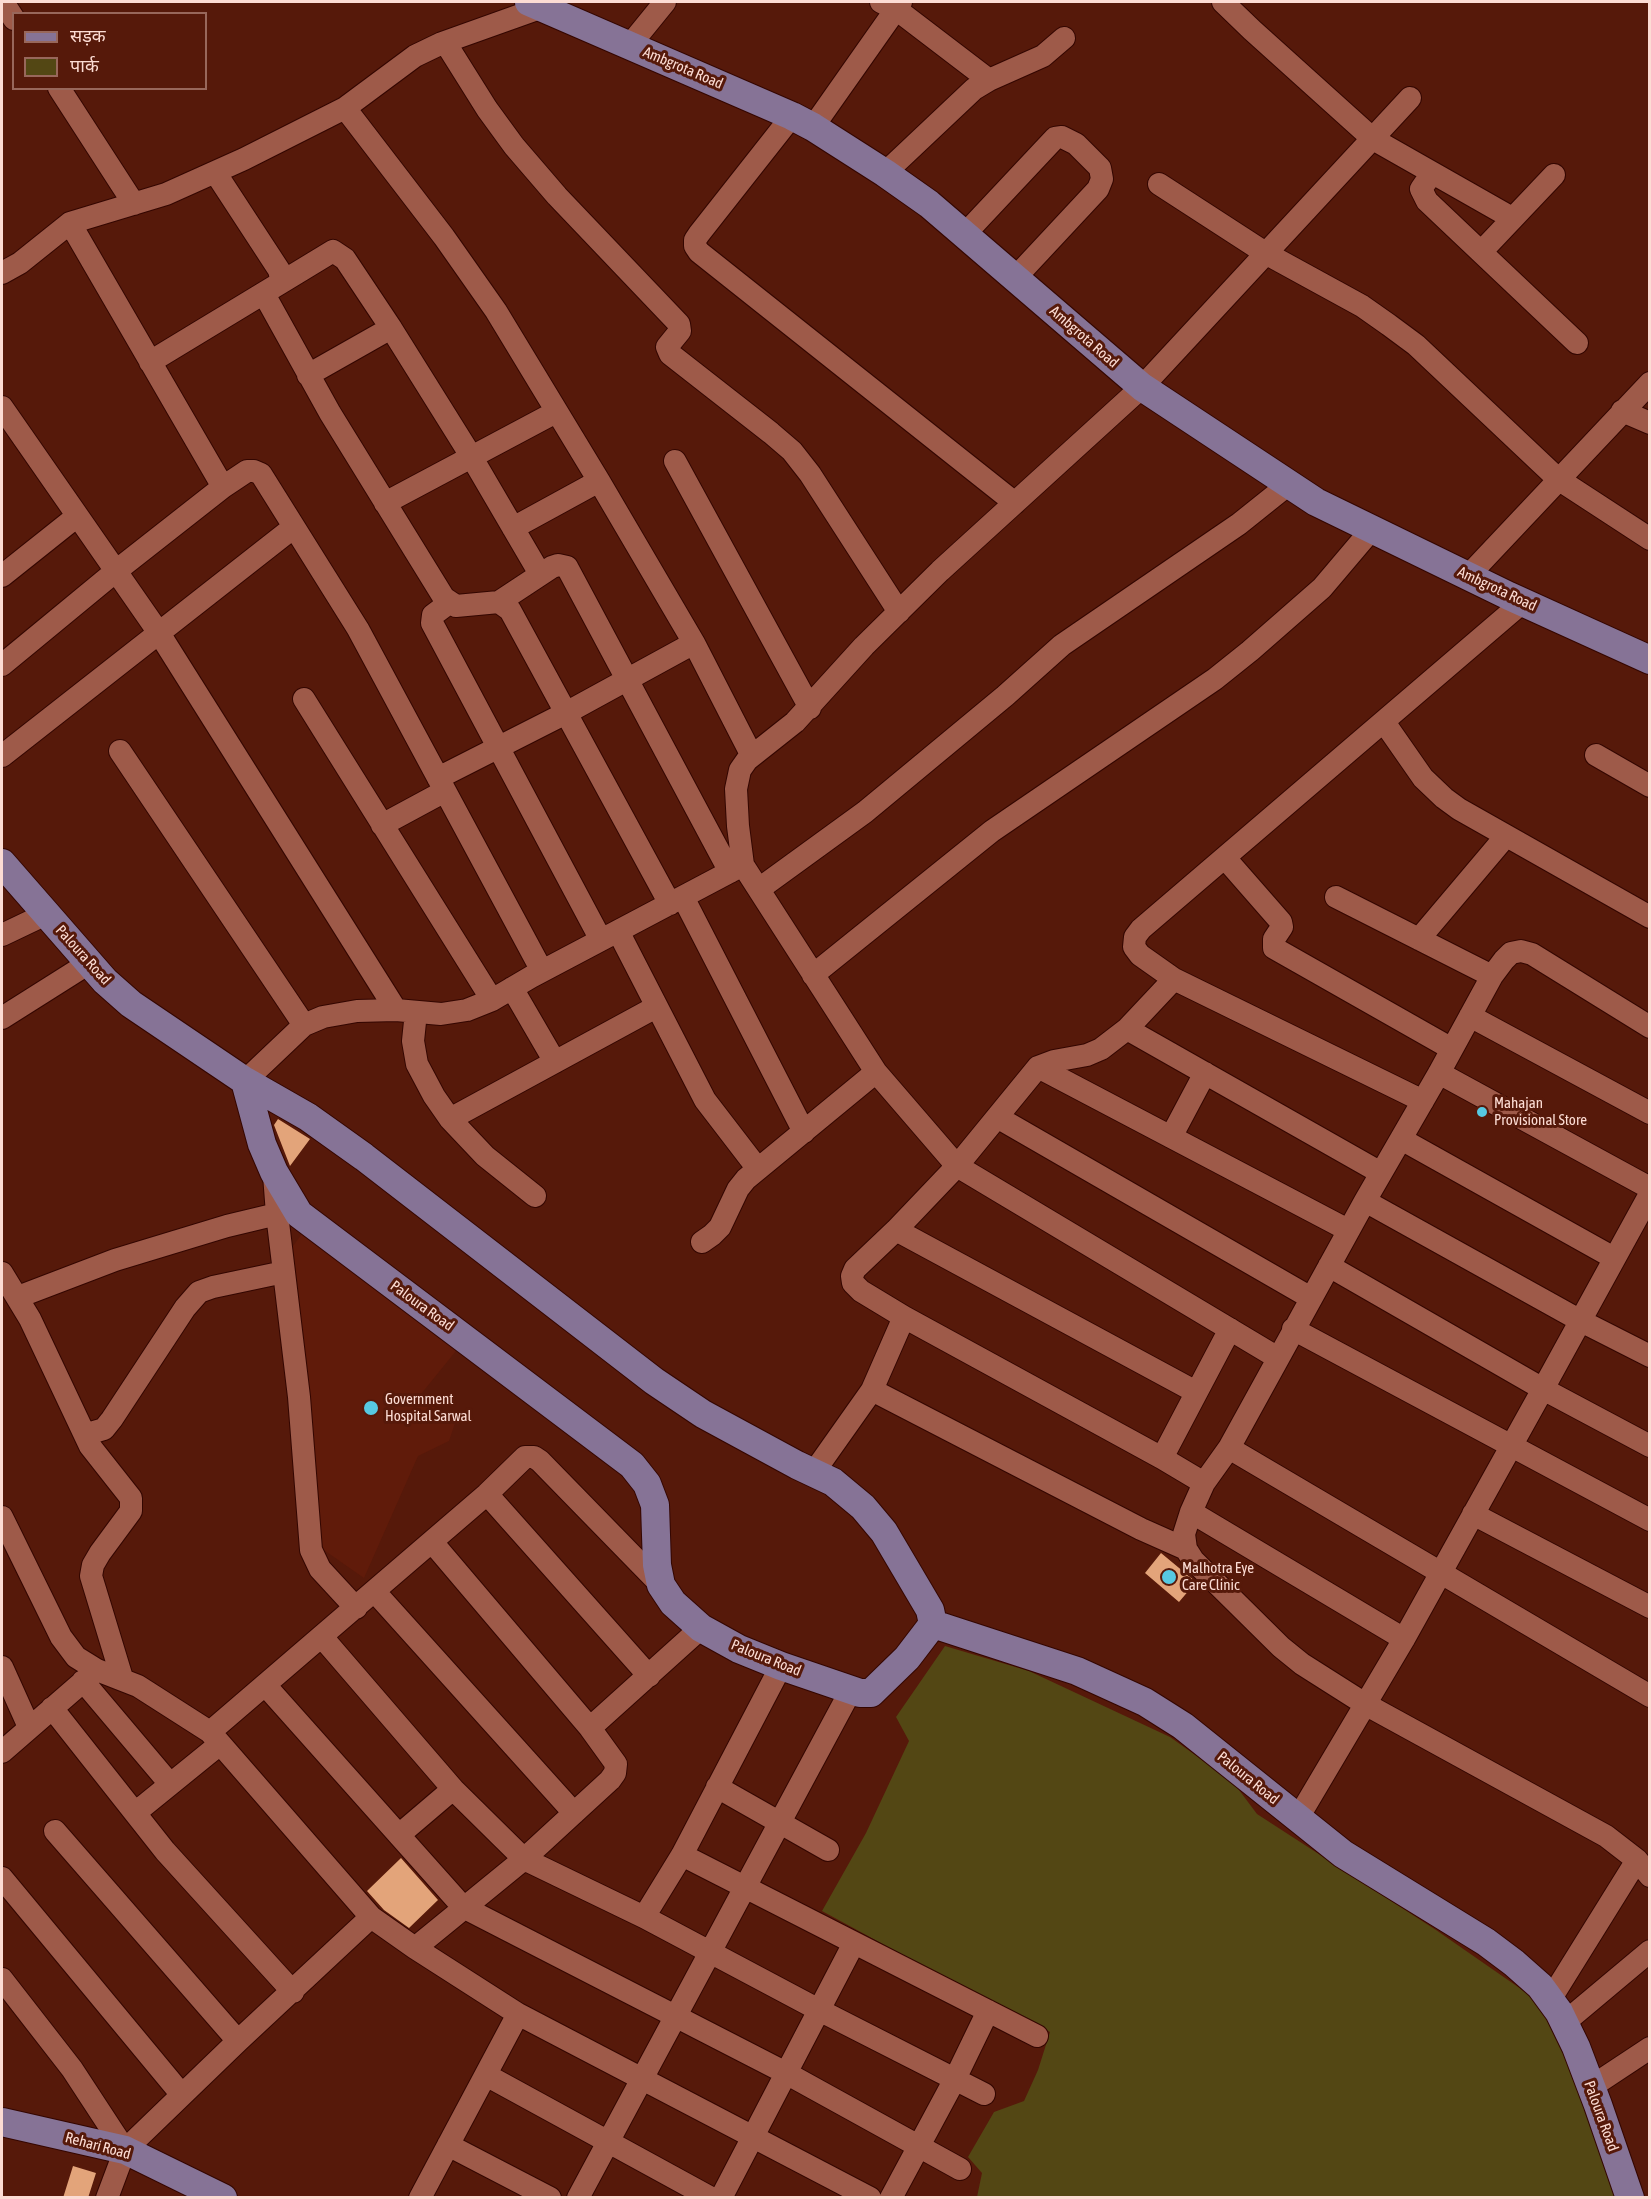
<!DOCTYPE html>
<meta charset="utf-8">
<style>
body{margin:0}
#map{position:relative;width:1651px;height:2199px;overflow:hidden;background:#56190a;font-family:"Asap Condensed","Noto Sans Devanagari",sans-serif}
canvas{display:block}
.frame{position:absolute;inset:0;border:3px solid #fcdcd4;pointer-events:none}
.legend{position:absolute;left:12px;top:12px;width:195px;height:78px;box-sizing:border-box;background:#56190a;border:2px solid #98675b;margin:0;padding:8px 10px;list-style:none;font-size:18px;color:#fcdcd4}
.legend li{display:flex;align-items:center;gap:12px;height:30px}
.legend b{width:30px;border:2px solid #98675b}
</style>
<div id="map">
<canvas width="1651" height="2199"></canvas>
<div class="frame"></div>
<ul class="legend">
<li><b style="height:8px;background:#867396"></b>सड़क</li>
<li><b style="height:16px;background:#534714"></b>पार्क</li>
</ul>
</div>
<script>
const g = document.querySelector('canvas').getContext('2d');
g.lineJoin = 'round';
function fill(path, color) { g.fillStyle = color; g.fill(path, 'evenodd'); }
const poly = rows => new Path2D(rows.map(r => 'M' + r).join(''));
function stroke(path, color, width, dash) { g.strokeStyle = color; g.lineWidth = width; g.lineCap = dash ? 'butt' : 'round'; g.setLineDash(dash || []); g.stroke(path); }
function write(font, color, halo, rows, align = 'center') {
  g.font = font + ' "Asap Condensed",sans-serif'; g.lineWidth = 6; g.setLineDash([]); g.textBaseline = 'middle'; g.strokeStyle = halo; g.fillStyle = color; for (const [text, x, y, turn = 0] of rows) {
    g.save(); g.translate(x, y); g.rotate((+turn || 0) * Math.PI / 180); g.textAlign = isNaN(turn) ? turn : align; if (halo) g.strokeText(text, 0, 0); g.fillText(text, 0, 0); g.restore();
  }
}
fill(poly([
 [304,1231,460,1346,417,1399,457,1417,449,1441,418,1456,364,1578,321,1548,288,1253]
]), '#601b0a');
fill(poly([
 [945,1646,1029,1671,1170,1737,1233,1782,1257,1814,1436,1930,1544,2005,1623,2197,977,2197,982,2173,968,2157,994,2112,1024,2101,1038,2070,1050,2032,949,1980,822,1911,866,1833,909,1741,896,1717]
]), '#534714');
fill(poly([
 [278,1119,310,1139,290,1166,274,1125],
 [1161,1553,1196,1582,1179,1602,1145,1573],
 [401,1858,438,1900,409,1928,384,1910,367,1891],
 [73,2166,96,2173,88,2198,63,2198]
]), '#e3a47a');
const minor = poly([
 [3,2,14,19],
 [881,2,896,9,989,80],
 [1223,2,1252,30,1373,139,1512,218],
 [445,42,487,109,514,146,557,196,679,324,680,331,667,347,670,354,771,433,792,451,810,474,899,612],
 [630,45,665,2],
 [59,88,134,204],
 [345,108,444,237,496,311,599,481,694,643,752,756],
 [792,116,699,234,695,240,695,246,699,252,1015,503],
 [813,127,901,2],
 [885,173,974,89,989,80,1043,56,1064,38],
 [1432,173,1421,189,1427,201,1577,343],
 [1159,184,1267,254,1362,306,1389,325,1416,345,1558,479,1650,539],
 [70,223,223,487,247,471,254,471,261,474,358,629,542,971],
 [964,235,1055,138,1062,137,1076,144,1100,168,1102,179,1098,189,1015,278],
 [1481,252,1554,175],
 [2,273,20,263,70,223,166,194,244,159,345,108,415,56,442,43,543,7,546,2],
 [282,282,333,251,345,259,391,328,471,456,540,574],
 [264,294,330,413,444,598,456,606,499,602,510,610,670,904],
 [150,362,282,282,279,270,215,172],
 [308,375,391,328],
 [2,407,159,633,396,1010],
 [1622,411,1650,423],
 [675,461,810,708],
 [385,503,556,412],
 [513,528,599,481],
 [2,576,76,517],
 [1468,576,1650,383],
 [499,602,552,567,558,565,567,567,730,872],
 [449,603,433,615,432,623,601,940],
 [2,665,116,571,223,487],
 [304,699,492,1000],
 [1384,722,1423,778,1444,798,1459,809,1650,917],
 [120,751,304,1025],
 [1596,755,1650,786],
 [2,756,294,527],
 [438,778,566,713,694,643],
 [382,825,445,791],
 [1225,858,1281,922,1282,927,1274,939,1274,948,1452,1049],
 [759,889,865,812,1005,696,1062,645,1239,524,1289,484],
 [683,897,804,1132],
 [1336,897,1492,976],
 [618,931,705,1100,758,1169],
 [2,935,46,914],
 [1419,939,1506,836],
 [813,975,992,831,1215,679,1250,651,1322,588,1372,529],
 [1174,979,1423,1101],
 [512,988,555,1062],
 [416,1012,413,1041,417,1064,434,1096,450,1119,485,1156,535,1196],
 [1470,1016,1650,1113],
 [2,1018,89,963],
 [1650,1027,1532,954,1521,951,1511,953,1504,960,1492,976,1439,1073,1365,1201,1229,1448,1204,1483,1191,1512,1184,1534,1186,1549,1193,1560,1281,1647,1302,1664,1365,1704,1606,1836,1637,1860,1650,1876],
 [1127,1029,1381,1173],
 [1038,1067,1348,1230],
 [1439,1073,1650,1188],
 [245,1081,304,1025,323,1017,357,1011,396,1010,441,1014,467,1010,492,1000,531,977,743,865],
 [997,1117,1311,1298],
 [450,1119,656,1007],
 [1171,1137,1205,1073],
 [1401,1139,1614,1258],
 [274,1175,277,1214,299,1397,311,1550,320,1569,356,1608],
 [1365,1201,1581,1321,1650,1356],
 [896,1230,957,1166,1038,1067,1054,1061,1087,1055,1101,1049,1127,1029,1174,979,1140,955,1134,947,1135,937,1141,929,1523,602],
 [702,1242,712,1235,720,1227,738,1189,746,1179,876,1072],
 [1329,1266,1543,1389,1650,1446],
 [2,1273,30,1319,90,1446,131,1498,131,1511,100,1553,93,1565,91,1576,122,1678],
 [18,1297,115,1260,227,1226,277,1214],
 [904,1317,872,1390,1141,1529,1186,1549],
 [1293,1329,1650,1520],
 [1278,1358,957,1166,876,1072,743,865,738,826,736,789,740,770,747,760,795,722,864,646,940,571,1142,387,1410,98],
 [1196,1392,896,1230,855,1269,852,1276,853,1283,861,1291,904,1317,1162,1458,1204,1483],
 [87,1434,104,1429,112,1419,185,1308,199,1292,213,1287,284,1272],
 [1229,1448,1650,1696],
 [1162,1458,1230,1329],
 [814,1472,872,1390],
 [487,1494,649,1676],
 [1191,1512,1404,1639],
 [1473,1514,1650,1607],
 [2,1517,61,1637,76,1657,97,1670,138,1686,210,1732,371,1917,415,1948,518,2014,870,2198],
 [375,1592,574,1813],
 [322,1637,453,1789,524,1859,644,1917,819,2010,984,2094],
 [2,1667,29,1727],
 [83,1681,170,1784],
 [266,1686,463,1907,786,2073,960,2169],
 [52,1708,165,1851,293,1992],
 [590,1728,701,1628],
 [210,1732,487,1494,525,1457,534,1457,540,1461,661,1585],
 [2,1752,93,1673],
 [717,1787,828,1850],
 [135,1813,220,1744],
 [1298,1818,1404,1639,1543,1389,1650,1194],
 [55,1831,238,2041],
 [399,1835,453,1789],
 [682,1855,1037,2036],
 [2,1878,182,2095],
 [644,1917,682,1855,781,1666],
 [415,1948,524,1859,574,1813,610,1780,615,1773,616,1764,590,1728,432,1542],
 [2,1979,72,2069,125,2150],
 [1550,2000,1637,1860],
 [1564,2023,1650,1951],
 [486,2075,711,2198],
 [1591,2087,1650,2048],
 [448,2145,550,2198],
 [107,2198,125,2150,238,2041,371,1917],
 [420,2198,518,2014],
 [578,2198,851,1690],
 [721,2198,854,1943],
 [891,2198,955,2079,988,2011]
]);
const major = poly([
 [529,2,792,116,813,127,885,173,929,204,1142,387,1316,502,1509,596,1650,660],
 [2,863,105,981,131,1004,245,1081,308,1117,364,1157,654,1381,703,1414,797,1465,833,1482,863,1507,884,1532,930,1610,933,1624],
 [245,1081,262,1144,274,1172,299,1214,632,1465,647,1484,655,1505,657,1565,661,1585,673,1603,701,1628,739,1649,781,1666,860,1693,871,1693,907,1658,933,1624],
 [933,1624,1077,1671,1145,1702,1183,1726,1343,1854,1486,1942,1514,1963,1540,1986,1559,2012,1576,2047,1598,2105,1630,2198],
 [2,2122,125,2150,223,2198]
]);
stroke(minor, '#330600', 24);
stroke(major, '#330600', 30);
stroke(minor, '#9e5a49', 22);
stroke(major, '#867396', 28);
for (const [x, y, r, color] of [
 [1482,1112,6,"#57c9e2"],
 [371,1408,8,"#57c9e2"],
 [1169,1577,8,"#57c9e2"]
]) { const dot = new Path2D(); dot.arc(x, y, r, 0, 2 * Math.PI); g.fillStyle = color; g.fill(dot); stroke(dot, '#56190a', 2); }
write('15px', '#fcdcd4', '#56190a', [
 ["Ambgrota Road",683,68,23],
 ["Ambgrota Road",1084,337,41],
 ["Ambgrota Road",1497,589,25],
 ["Paloura Road",83,955,48],
 ["Paloura Road",422,1306,36],
 ["Paloura Road",766,1658,22],
 ["Paloura Road",1248,1778,39],
 ["Paloura Road",1601,2116,70],
 ["Rehari Road",98,2146,15]
]);
write('15px', '#fcdcd4', '#56190a', [
 ["Mahajan",1494,1103],
 ["Provisional Store",1494,1120],
 ["Government",385,1399],
 ["Hospital Sarwal",385,1416],
 ["Malhotra Eye",1182,1568],
 ["Care Clinic",1182,1585]
], 'left');
</script>
